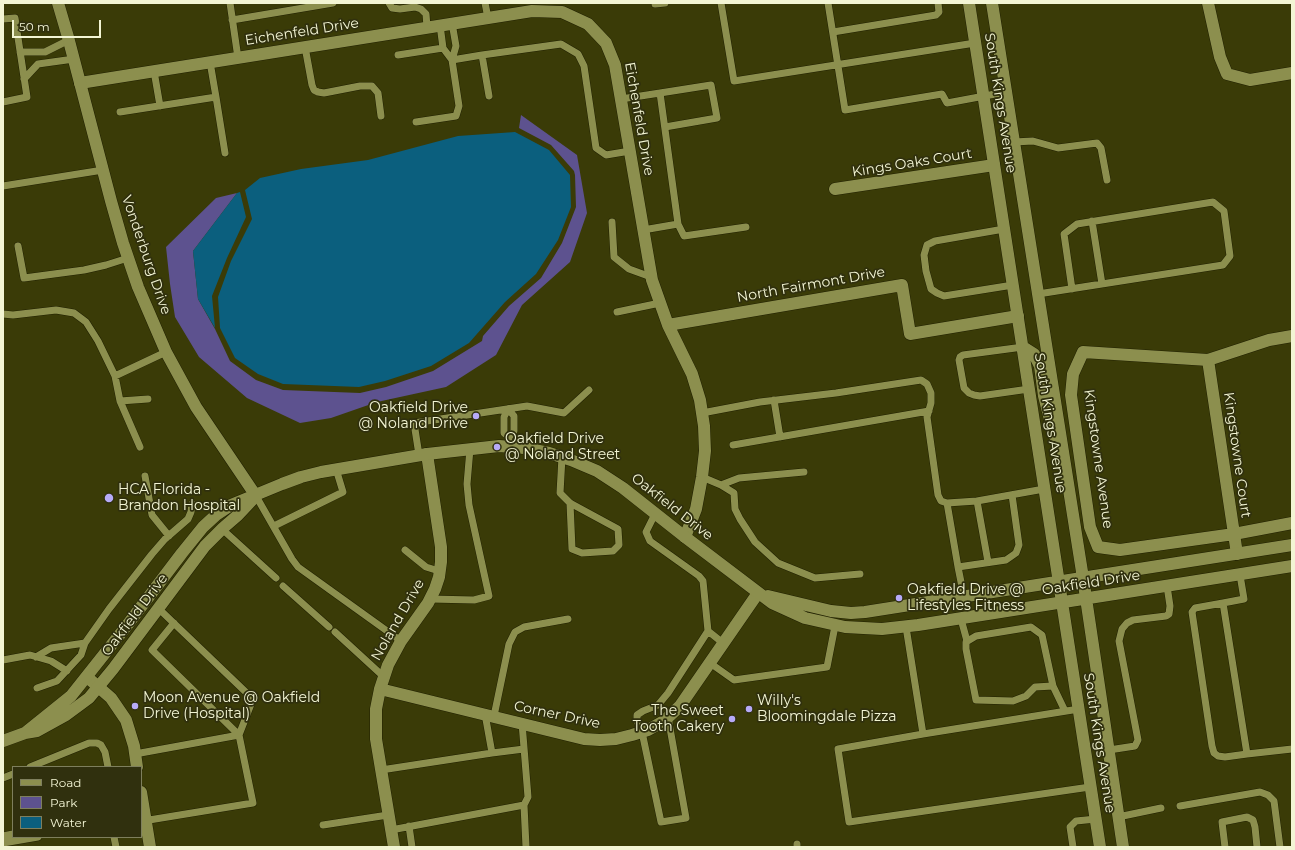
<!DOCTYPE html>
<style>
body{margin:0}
#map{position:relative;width:1295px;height:850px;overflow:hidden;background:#3a3b07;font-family:Montserrat,sans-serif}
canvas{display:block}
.frame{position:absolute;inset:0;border:4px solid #f3f5d4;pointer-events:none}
.legend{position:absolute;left:12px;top:766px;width:130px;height:72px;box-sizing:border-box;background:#30300e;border:1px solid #7e7f5d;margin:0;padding:5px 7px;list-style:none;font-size:12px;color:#f3f5d4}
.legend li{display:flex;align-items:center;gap:8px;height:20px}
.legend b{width:20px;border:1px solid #7e7f5d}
.scale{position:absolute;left:12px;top:20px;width:89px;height:18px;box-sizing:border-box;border:2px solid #f3f5d4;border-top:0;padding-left:5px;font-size:12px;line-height:14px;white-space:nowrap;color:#f3f5d4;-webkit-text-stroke:3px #30300e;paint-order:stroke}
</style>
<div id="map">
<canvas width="1295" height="850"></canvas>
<div class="frame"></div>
<ul class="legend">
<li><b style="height:5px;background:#8c8f4e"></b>Road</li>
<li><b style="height:11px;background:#5d528f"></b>Park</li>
<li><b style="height:11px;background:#0b5f7e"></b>Water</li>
</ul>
<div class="scale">50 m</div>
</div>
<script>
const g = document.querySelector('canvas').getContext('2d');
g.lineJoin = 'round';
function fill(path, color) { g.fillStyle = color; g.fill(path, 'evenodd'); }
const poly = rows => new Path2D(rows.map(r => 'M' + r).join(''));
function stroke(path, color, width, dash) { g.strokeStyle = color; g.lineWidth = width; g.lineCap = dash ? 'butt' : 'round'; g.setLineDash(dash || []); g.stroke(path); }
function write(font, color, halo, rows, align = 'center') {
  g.font = font + ' Montserrat,sans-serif'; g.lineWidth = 3.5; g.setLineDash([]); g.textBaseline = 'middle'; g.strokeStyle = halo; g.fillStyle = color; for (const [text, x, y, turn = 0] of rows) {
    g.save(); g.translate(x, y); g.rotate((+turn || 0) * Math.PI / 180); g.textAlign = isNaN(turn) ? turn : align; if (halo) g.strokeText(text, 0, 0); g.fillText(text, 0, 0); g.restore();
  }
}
fill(poly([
 [521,115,577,155,587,213,570,262,522,305,496,355,446,387,377,402,331,418,300,423,247,398,199,357,175,317,170,284,166,247,216,198,237,193,193,251,198,299,215,329,230,361,256,380,283,390,360,393,386,387,433,371,482,341,483,336,509,306,541,278,562,243,576,207,575,175,574,171,551,145,519,128]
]), '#5d528f');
fill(poly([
 [515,132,549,150,570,175,571,207,558,240,536,274,505,302,469,343,431,366,385,381,359,387,283,384,258,374,235,358,220,328,218,297,231,261,252,219,245,190,260,178,301,169,368,160,458,136],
 [240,192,246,217,227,258,212,296,215,328,198,299,193,251,237,193]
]), '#0b5f7e');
const lane = poly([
 [230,3,238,58],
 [389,3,392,8,400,9,415,7,421,9,426,14,427,27],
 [485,3,488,18],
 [655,3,655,4,665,3],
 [721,3,734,81,975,43],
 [828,3,845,110,942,94,947,103,1006,92],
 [3,19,15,18,27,97,3,102],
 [232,20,333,3],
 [440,25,443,48,452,60,456,46,452,23],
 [833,32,936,15,939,12,938,3],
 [305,47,312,85,314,90,318,92,324,93,360,86,372,86,378,93,381,116],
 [20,52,45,52,69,40],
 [398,55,443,48],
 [482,55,561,44,578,54,584,66,596,148,606,155,630,151],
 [154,71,160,106],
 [24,79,38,64,74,59],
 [660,93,711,85,717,118,665,127],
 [216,97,225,153],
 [621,99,660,93,678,224,643,230],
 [120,112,216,97,210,62],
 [416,122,456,116,459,106,452,60,482,55,489,96],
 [1014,142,1033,141,1058,148,1097,143,1101,148,1107,180],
 [3,186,103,170],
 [1092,221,1102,284],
 [612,222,614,257,629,269,651,277],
 [678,224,684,236,746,227],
 [1004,229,935,241,927,245,924,255,926,271,931,289,937,293,944,296,1013,285],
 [18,246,24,278,84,270,106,265,128,258],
 [1038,294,1223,265,1230,256,1224,211,1213,202,1077,224,1064,234,1072,289],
 [617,312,660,303],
 [3,314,13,315,56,310,74,313,86,322,98,341,115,376,120,401,140,447],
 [1023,347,963,355,960,357,959,360,964,388,969,393,974,395,980,396,1029,389],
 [115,376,166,352],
 [774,400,780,437],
 [120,401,148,399],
 [702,413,760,402,836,393,921,380,927,384,931,393,931,403,927,417,938,495,941,501,947,503,977,501,1044,489],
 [733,445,929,411],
 [508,447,509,437,514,431,514,416,508,409,504,417,504,433,509,437],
 [419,455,414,423,527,406,564,413,589,390],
 [562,457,560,493,570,503,618,529,619,545,613,551,582,553,572,549,570,503],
 [145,476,152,515,169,536],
 [702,477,721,485,734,493,735,509,740,519,755,542,778,563,815,578,860,574],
 [721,485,739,478,804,472],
 [256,496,292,559,298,567,401,641],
 [977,501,988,562],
 [947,503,958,567],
 [655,514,646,532,650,541,699,576,703,581,708,631,723,643],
 [274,526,343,492,336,469],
 [222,529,276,578],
 [405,550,426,567,439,571],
 [283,586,329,627],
 [964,597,958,567,1006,560,1016,553,1019,545,1012,495],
 [430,599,474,600,489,596,469,505,467,484,470,449],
 [1223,603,1247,754,1225,757,1218,756,1214,753,1212,746,1192,612,1195,608,1223,603,1244,599,1240,575],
 [961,619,967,641],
 [906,627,923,734,1079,709],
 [335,632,384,677],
 [36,657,51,648,85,643],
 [3,660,30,655,51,661,67,671],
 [710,663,734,680,827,667,835,626],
 [1053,686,1035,687,1026,696,1013,701,976,700,966,649,966,642,976,636,1031,627,1042,635,1053,686,1065,711],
 [37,688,57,681,81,655,85,643,109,609,152,554,165,539,188,519,191,512,192,504],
 [494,716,509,644,515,632,524,627,568,619],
 [668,717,686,818,661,822,642,732,637,721,637,715,643,711,658,705,668,693,708,631],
 [522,723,528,797,524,805,526,847],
 [923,734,838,749,849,822,1090,787],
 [1109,750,1135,746,1138,740,1119,641,1122,629,1127,623,1133,620,1166,616,1169,614,1170,606,1167,586],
 [492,753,524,749],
 [135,754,239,735,253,699,158,608],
 [1247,754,1292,749],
 [30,767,89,743,97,743,101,745,105,752,108,767],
 [381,770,492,753,485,714],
 [3,778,13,774],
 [1180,806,1260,792,1268,795,1274,801,1280,847],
 [1118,817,1161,808],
 [143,821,253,803,239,735,152,650,174,623],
 [323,825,388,815],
 [409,826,412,847],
 [391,830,524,805],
 [3,836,13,834],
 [114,837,116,847],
 [3,843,38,837],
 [797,844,797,847],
 [1073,847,1070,827,1076,821,1096,819],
 [1225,847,1222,822,1247,817,1253,820,1255,827,1257,847]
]);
const street = poly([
 [1208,3,1220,57,1227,74,1250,80,1292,73],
 [80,83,532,11,562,12,588,24,606,43,615,65,652,280,668,325,692,374,700,400,704,426,705,451,702,477,696,509,685,537],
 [835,189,994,165],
 [668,325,902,285,910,334,1018,316],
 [1292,336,1269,340,1208,360,1083,352,1073,374,1071,395,1090,527,1098,547,1120,550,1234,534,1292,523],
 [1208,360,1237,554],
 [87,677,111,698,126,720,134,746,137,767],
 [380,689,584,739,600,740,616,739,632,735,648,730,664,721,680,706,758,593],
 [141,792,150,847],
 [394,847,376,739,376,709,380,689,388,665,401,641,428,603,435,589,439,577,441,562,441,547,427,454]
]);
const secondary = poly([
 [58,3,68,37,111,201,123,243,138,287,166,352,196,407,256,496],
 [969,3,1100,847],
 [992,3,1083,578,1123,847],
 [1023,347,1034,354,1040,366,1044,396,1054,435],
 [768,596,831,611,851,613,865,612,1292,545],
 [25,733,71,696,125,628,182,553,203,527,216,515,231,505,282,484,301,477,321,472,427,454,499,446,524,448,549,453,571,460,597,471,623,488,685,537,772,603,805,618,845,627,882,629,918,625,1292,566],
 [3,741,25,733,37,731,66,715,89,698,113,669,205,546,223,528,238,515,254,498]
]);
stroke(lane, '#212100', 8);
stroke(street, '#212100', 13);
stroke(secondary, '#212100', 13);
stroke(lane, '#8c8f4e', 7);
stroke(street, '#8c8f4e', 12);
stroke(secondary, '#8c8f4e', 12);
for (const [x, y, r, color] of [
 [476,416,4,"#b7abf8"],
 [497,447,4,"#b7abf8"],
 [109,498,5,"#b7abf8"],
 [899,598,4,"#b7abf8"],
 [135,706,4,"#b7abf8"],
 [749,709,4,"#b7abf8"],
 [732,719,4,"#b7abf8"]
]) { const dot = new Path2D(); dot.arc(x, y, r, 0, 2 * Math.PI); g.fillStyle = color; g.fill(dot); stroke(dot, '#30300e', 1.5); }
write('14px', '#f3f5d4', '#30300e', [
 ["Eichenfeld Drive",302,32,-9],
 ["South Kings Avenue",1000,103,81],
 ["Eichenfeld Drive",639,119,80],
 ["Kings Oaks Court",912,163,-9],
 ["Vonderburg Drive",146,255,71],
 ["North Fairmont Drive",811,285,-10],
 ["South Kings Avenue",1050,423,81],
 ["Kingstowne Court",1237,455,82],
 ["Kingstowne Avenue",1098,459,82],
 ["Oakfield Drive",672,507,38],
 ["Oakfield Drive",1091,583,-9],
 ["Oakfield Drive",135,615,-53],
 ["Noland Drive",398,620,-60],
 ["Corner Drive",557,715,12],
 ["South Kings Avenue",1099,743,81]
]);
write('14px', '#f3f5d4', '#30300e', [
 ["Oakfield Drive",468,408,"right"],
 ["@ Noland Drive",468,424,"right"],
 ["Oakfield Drive",505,439],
 ["@ Noland Street",505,455],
 ["HCA Florida -",118,490],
 ["Brandon Hospital",118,506],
 ["Oakfield Drive @",907,590],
 ["Lifestyles Fitness",907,606],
 ["Moon Avenue @ Oakfield",143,698],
 ["Drive (Hospital)",143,714],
 ["Willy's",757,701],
 ["Bloomingdale Pizza",757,717],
 ["The Sweet",724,711,"right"],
 ["Tooth Cakery",724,727,"right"]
], 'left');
</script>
